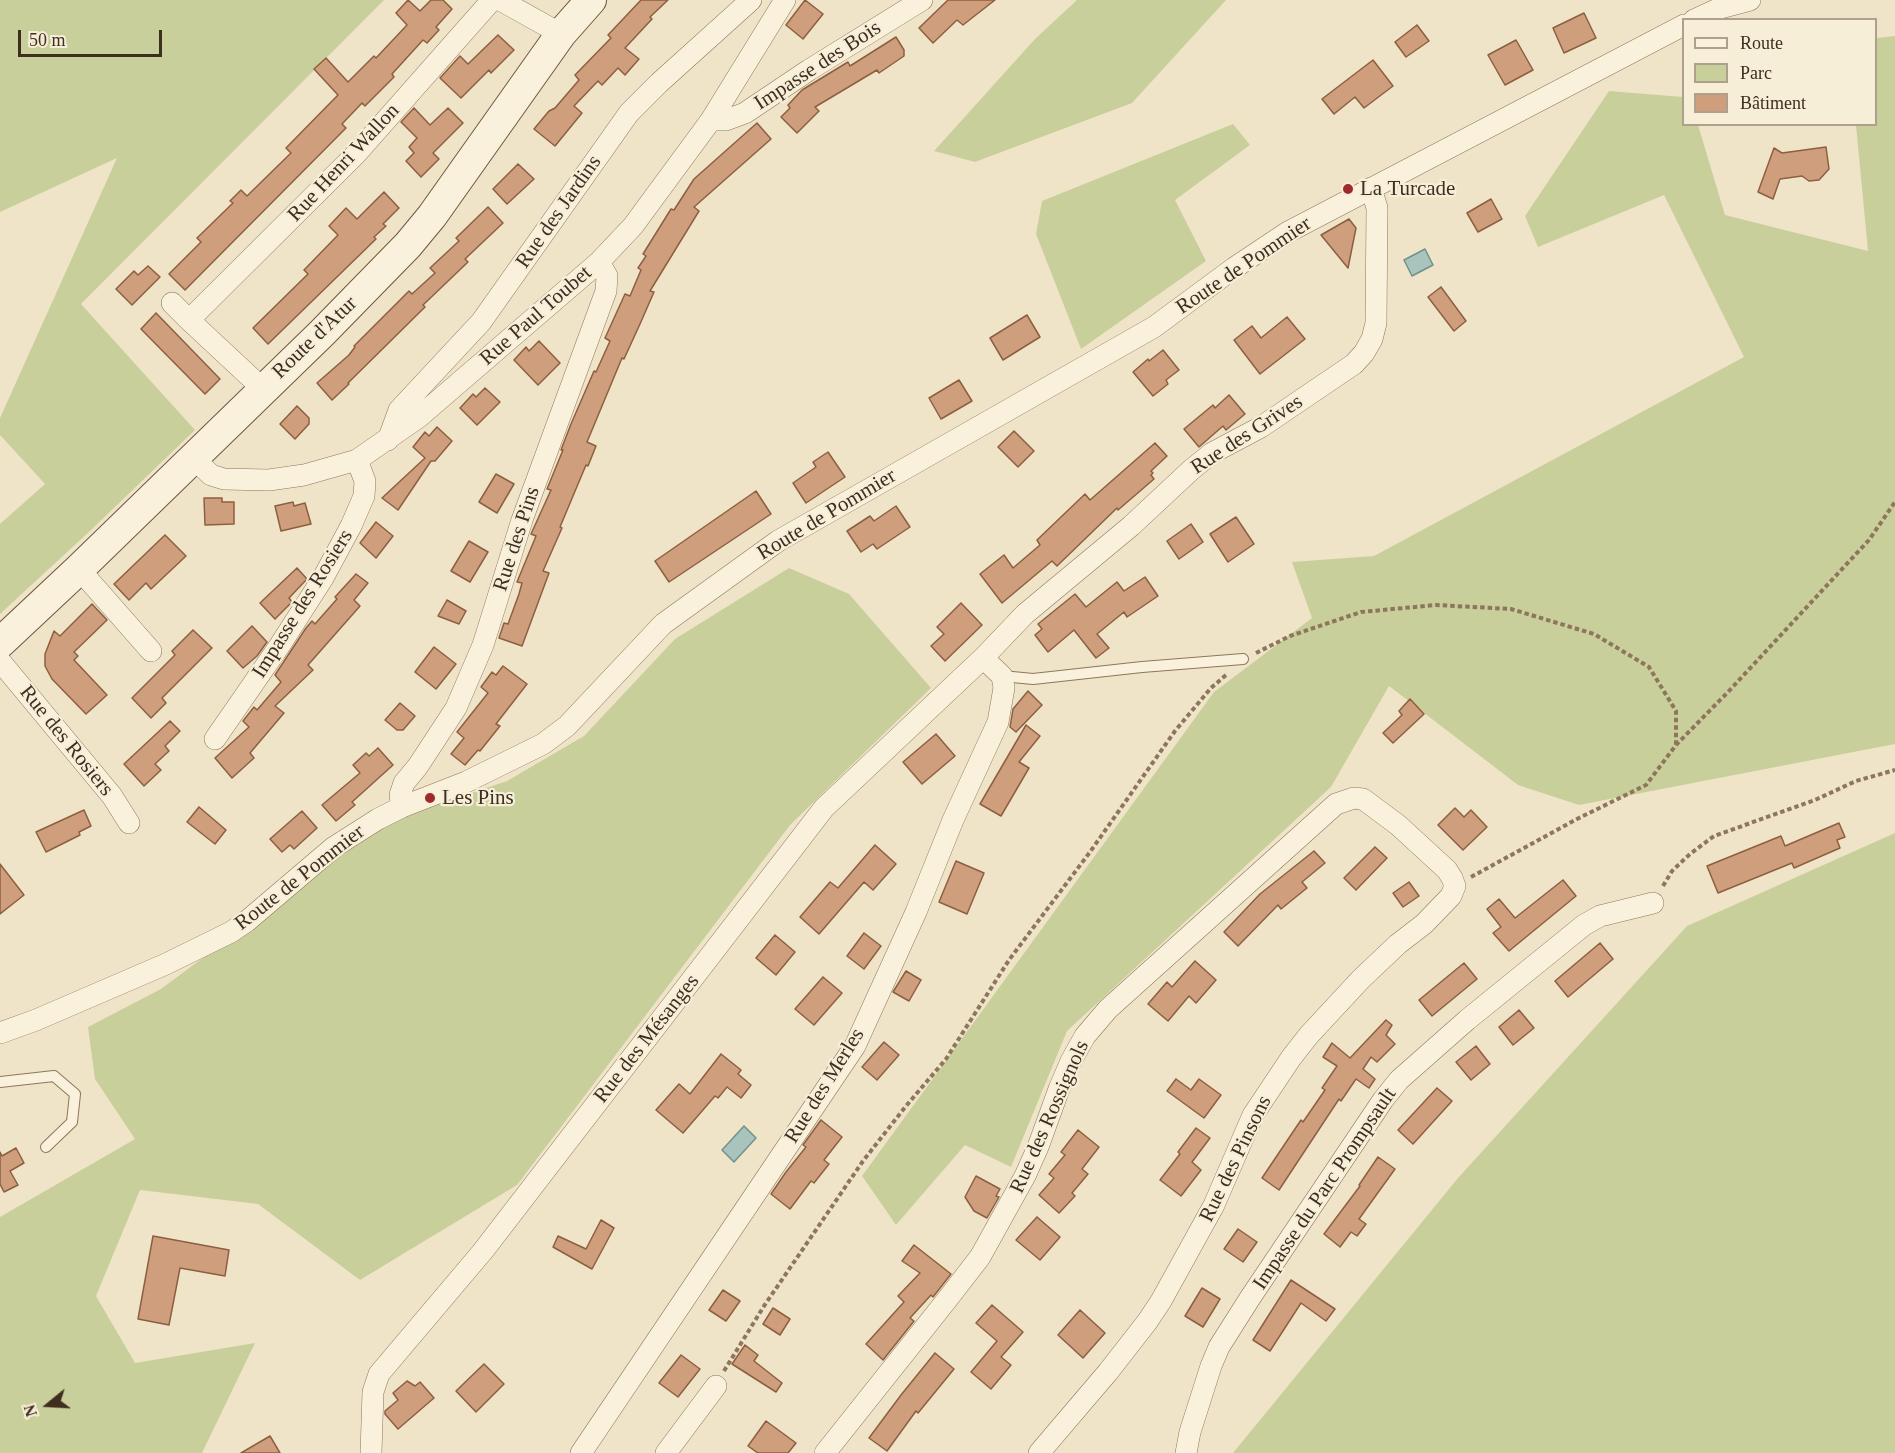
<!DOCTYPE html>
<meta charset="utf-8">
<style>
body{margin:0}
#map{position:relative;width:1895px;height:1453px;overflow:hidden;background:#f0e4c8;font-family:"Times New Roman",serif}
canvas{display:block}
.legend{position:absolute;left:1682px;top:18px;width:195px;height:108px;box-sizing:border-box;background:#f7eed8;border:2px solid #ada18e;margin:0;padding:8px 10px;list-style:none;font-size:18px;color:#3d2e20}
.legend li{display:flex;align-items:center;gap:12px;height:30px}
.legend b{width:30px;border:2px solid #ada18e}
.north{position:absolute;left:18px;top:1375px;width:60px;height:60px;-webkit-text-stroke:4px #f7eed8;paint-order:stroke;rotate:252deg;font-size:16px;font-weight:700;line-height:24px;text-align:center;color:#3d2e20}
.north::after{content:'';display:block;margin:auto;width:21px;height:27px;background:#3d2e20;clip-path:polygon(50% 0,100% 100%,50% 72%,0 100%)}
.scale{position:absolute;left:18px;top:30px;width:144px;height:27px;box-sizing:border-box;border:3px solid #3d2e20;border-top:0;padding-left:8px;font-size:18px;line-height:21px;white-space:nowrap;color:#3d2e20;-webkit-text-stroke:4px #f7eed8;paint-order:stroke}
</style>
<div id="map">
<canvas width="1895" height="1453"></canvas>
<ul class="legend">
<li><b style="height:8px;background:#faf1dc"></b>Route</li>
<li><b style="height:16px;background:#c9cf9b"></b>Parc</li>
<li><b style="height:16px;background:#cf9f7d"></b>Bâtiment</li>
</ul>
<div class="north">N</div>
<div class="scale">50 m</div>
</div>
<script>
const g = document.querySelector('canvas').getContext('2d');
g.lineJoin = 'round';
function fill(path, color) { g.fillStyle = color; g.fill(path, 'evenodd'); }
const poly = rows => new Path2D(rows.map(r => 'M' + r).join(''));
function stroke(path, color, width, dash) { g.strokeStyle = color; g.lineWidth = width; g.lineCap = dash ? 'butt' : 'round'; g.setLineDash(dash || []); g.stroke(path); }
function write(font, color, halo, rows, align = 'center') {
  g.font = font + ' "Times New Roman",serif'; g.lineWidth = 4.5; g.setLineDash([]); g.textBaseline = 'middle'; g.strokeStyle = halo; g.fillStyle = color; for (const [text, x, y, turn = 0] of rows) {
    g.save(); g.translate(x, y); g.rotate((+turn || 0) * Math.PI / 180); g.textAlign = isNaN(turn) ? turn : align; if (halo) g.strokeText(text, 0, 0); g.fillText(text, 0, 0); g.restore();
  }
}
fill(poly([
 [0,0,384,0,81,304,195,430,90,531,0,614,0,524,45,484,0,435,0,418,117,158,0,212],
 [1077,0,1226,0,1132,103,975,162,934,151,1035,39],
 [1895,36,1895,744,1579,805,1518,785,1389,686,1331,787,1067,1031,1011,1167,965,1145,896,1225,862,1176,1214,692,1312,618,1292,562,1374,556,1744,357,1664,195,1538,247,1525,216,1609,91,1683,97,1684,124,1698,125,1725,215,1868,251,1856,125,1876,124,1876,38],
 [1233,124,1250,145,1175,200,1206,261,1081,349,1036,234,1042,201],
 [789,568,849,594,931,688,790,825,517,1185,360,1280,258,1204,140,1190,96,1296,135,1363,255,1343,202,1453,0,1453,0,1217,135,1139,95,1079,88,1027,161,989,259,916,325,859,390,820,507,781,584,736,675,639],
 [1895,833,1895,1453,1233,1453,1458,1178,1687,926]
]), '#c9cf9b');
const water = poly([
 [1425,249,1433,265,1412,276,1404,260,1425,249],
 [744,1126,756,1138,734,1162,722,1150,744,1126]
]);
fill(water, '#a9c4bc');
stroke(water, '#6f938a', 1.5);
const building = poly([
 [408,0,420,11,431,0,443,0,452,9,436,27,439,30,427,43,423,40,392,74,394,77,365,106,362,103,342,124,346,128,185,290,169,274,201,242,197,238,233,203,230,201,241,190,247,196,291,153,286,148,338,95,314,69,326,58,348,82,374,56,376,58,407,25,396,13,408,0],
 [641,0,668,0,650,17,652,19,625,48,639,59,625,75,618,68,602,85,598,81,574,106,582,113,555,146,534,129,549,111,555,108,579,80,575,75,611,38,608,35,641,0],
 [805,0,823,14,803,39,786,25,805,0],
 [948,0,995,0,963,25,957,20,933,43,919,28,948,0],
 [1584,13,1596,38,1564,53,1553,28,1584,13],
 [1417,25,1429,41,1406,57,1395,42,1417,25],
 [498,35,514,50,491,73,489,70,461,98,440,78,460,56,468,64,498,35],
 [896,37,904,50,904,56,879,73,877,70,815,107,819,111,797,133,781,117,790,108,788,105,802,90,848,62,850,66,896,37],
 [1516,40,1533,70,1505,85,1488,55,1516,40],
 [1373,60,1393,86,1364,108,1355,97,1334,114,1322,99,1373,60],
 [414,108,430,125,448,108,463,123,433,153,439,159,421,177,406,161,414,153,409,147,417,138,401,122,414,108],
 [757,123,771,139,694,207,699,211,650,291,654,292,640,324,624,359,622,358,587,442,596,446,588,466,586,465,560,527,562,528,543,571,549,573,522,646,499,638,504,623,508,624,519,594,522,583,517,582,536,536,531,534,551,490,547,489,563,450,561,450,571,424,594,371,596,372,610,341,605,338,625,294,630,296,641,270,638,268,646,256,643,254,671,209,674,210,694,179,757,123],
 [1826,147,1829,169,1819,180,1809,181,1802,176,1780,179,1773,199,1758,192,1774,148,1782,153,1826,147],
 [518,164,534,179,507,204,493,189,518,164],
 [384,192,399,208,383,224,386,226,374,237,376,239,268,344,253,328,308,274,304,270,338,235,329,226,346,208,357,219,384,192],
 [1491,199,1502,219,1478,232,1467,213,1491,199],
 [488,207,503,223,465,259,468,262,423,305,425,307,348,383,349,384,332,400,317,383,349,355,355,347,354,346,409,291,412,294,435,273,430,268,459,241,456,238,488,207],
 [1349,219,1356,228,1348,268,1321,235,1349,219],
 [148,266,160,277,132,305,116,289,134,271,138,275,148,266],
 [1441,287,1466,321,1454,331,1428,297,1441,287],
 [156,313,220,379,205,394,141,329,156,313],
 [1027,315,1040,337,1003,360,990,338,1027,315],
 [1287,317,1305,339,1260,374,1234,340,1252,326,1261,338,1287,317],
 [539,341,560,363,538,385,514,360,526,347,529,351,539,341],
 [1163,350,1179,370,1166,380,1168,384,1153,396,1133,372,1148,359,1149,361,1163,350],
 [959,380,972,401,941,419,929,398,959,380],
 [485,388,500,402,477,425,460,408,473,394,476,397,485,388],
 [1229,395,1245,414,1226,430,1223,426,1199,447,1184,429,1213,405,1215,408,1229,395],
 [297,406,309,418,309,424,295,439,280,424,297,406],
 [437,427,452,441,435,461,431,461,398,510,382,498,425,458,413,447,425,432,429,436,437,427],
 [1014,431,1034,451,1018,467,998,447,1014,431],
 [1155,443,1167,456,1151,471,1153,473,1151,475,1154,479,1118,510,1117,508,1057,566,1052,561,1002,603,980,574,1004,555,1013,568,1040,545,1037,540,1085,494,1090,500,1155,443],
 [828,452,845,477,806,503,793,483,816,467,813,462,828,452],
 [496,474,514,484,497,513,479,502,496,474],
 [756,491,771,514,669,582,655,561,756,491],
 [204,498,222,498,222,502,234,502,234,524,205,525,204,498],
 [293,502,294,506,305,503,311,524,281,531,275,506,293,502],
 [896,506,910,527,877,549,873,544,861,552,847,531,870,516,874,521,896,506],
 [1236,517,1254,544,1228,562,1210,534,1236,517],
 [376,522,393,536,376,558,360,543,376,522],
 [1191,524,1203,542,1179,559,1167,541,1191,524],
 [165,535,186,556,151,589,146,583,129,600,114,584,165,535],
 [469,541,488,552,470,582,451,571,469,541],
 [297,568,307,579,289,598,292,602,275,619,260,603,297,568],
 [356,574,368,583,354,600,360,606,308,665,313,670,275,706,284,713,250,753,254,758,232,778,215,758,249,727,243,721,254,707,257,710,281,682,275,675,306,628,312,621,315,624,337,599,335,597,356,574],
 [1145,577,1158,596,1127,617,1124,612,1097,634,1109,648,1096,658,1074,630,1048,652,1035,635,1042,629,1038,624,1075,594,1086,607,1117,582,1124,591,1145,577],
 [447,600,466,611,459,624,438,616,447,600],
 [961,603,982,625,945,661,931,646,944,634,937,627,961,603],
 [92,604,107,620,74,652,78,656,74,660,107,695,86,714,52,679,45,666,45,654,54,631,60,636,92,604],
 [252,626,267,642,257,656,243,668,227,651,252,626],
 [193,630,212,648,162,698,166,703,151,718,132,698,175,655,172,651,193,630],
 [434,647,456,664,436,689,415,672,434,647],
 [503,666,527,684,496,724,500,726,480,751,478,750,465,765,451,754,464,738,457,732,488,693,481,687,492,672,496,675,503,666],
 [1028,691,1042,705,1016,732,1010,727,1013,709,1028,691],
 [1410,699,1424,714,1393,743,1383,733,1402,715,1399,711,1410,699],
 [400,703,415,716,403,730,397,730,385,720,400,703],
 [170,721,180,731,165,746,169,751,155,764,161,770,144,786,124,764,170,721],
 [1026,725,1040,736,1019,762,1029,768,1001,816,980,804,1026,725],
 [936,734,955,756,922,784,903,762,936,734],
 [378,748,393,765,352,802,355,805,336,821,322,805,360,773,353,765,366,753,369,756,378,748],
 [199,807,226,830,215,844,187,822,199,807],
 [1455,808,1464,817,1471,810,1487,827,1463,850,1438,825,1455,808],
 [84,810,91,826,79,832,80,835,46,852,36,832,84,810],
 [302,811,317,828,294,849,290,845,282,852,270,839,302,811],
 [1839,823,1845,837,1837,840,1840,848,1794,868,1792,863,1718,893,1707,866,1781,836,1785,846,1839,823],
 [875,845,896,864,873,890,864,882,819,934,800,917,830,882,838,888,875,845],
 [1375,847,1387,858,1356,890,1344,878,1375,847],
 [1314,851,1325,863,1302,882,1307,888,1281,909,1278,905,1238,946,1224,932,1260,894,1314,851],
 [956,861,984,873,967,914,939,902,956,861],
 [0,864,24,895,0,914,0,864],
 [1563,880,1576,896,1509,951,1493,933,1501,927,1487,909,1499,899,1515,918,1563,880],
 [1409,882,1419,896,1403,907,1393,893,1409,882],
 [864,933,881,946,864,969,847,956,864,933],
 [775,935,795,952,776,975,756,958,775,935],
 [1600,943,1613,959,1568,997,1555,981,1600,943],
 [1195,961,1216,980,1196,1003,1189,996,1168,1021,1148,1004,1167,982,1172,987,1195,961],
 [1464,963,1477,979,1432,1016,1419,1000,1464,963],
 [906,971,921,980,909,1001,893,992,906,971],
 [823,977,842,993,814,1025,795,1009,823,977],
 [1519,1010,1534,1028,1513,1045,1499,1027,1519,1010],
 [1386,1020,1392,1025,1386,1035,1395,1044,1377,1062,1371,1057,1363,1069,1375,1079,1369,1088,1356,1079,1341,1101,1339,1099,1279,1190,1262,1178,1301,1120,1303,1122,1325,1090,1322,1088,1337,1066,1323,1057,1332,1043,1350,1058,1386,1020],
 [884,1042,899,1055,877,1080,862,1067,884,1042],
 [1476,1046,1490,1064,1471,1080,1456,1062,1476,1046],
 [721,1054,741,1070,738,1074,751,1085,741,1098,727,1087,718,1098,715,1096,683,1133,656,1110,679,1084,690,1094,721,1054],
 [1176,1079,1191,1090,1199,1079,1221,1095,1204,1118,1167,1091,1176,1079],
 [1437,1088,1452,1101,1413,1144,1398,1130,1437,1088],
 [821,1120,842,1137,824,1160,829,1164,814,1183,811,1181,790,1209,771,1194,786,1172,806,1147,803,1145,821,1120],
 [1196,1128,1210,1138,1192,1162,1201,1170,1181,1196,1160,1180,1180,1154,1178,1152,1196,1128],
 [1078,1130,1099,1147,1082,1169,1088,1174,1072,1193,1075,1196,1059,1213,1039,1195,1054,1178,1049,1174,1065,1155,1061,1152,1078,1130],
 [16,1148,24,1163,10,1171,18,1185,4,1192,0,1184,0,1152,2,1156,16,1148],
 [1378,1157,1395,1169,1359,1219,1366,1224,1357,1236,1351,1232,1340,1247,1324,1234,1360,1186,1359,1185,1378,1157],
 [976,1176,1000,1189,996,1196,999,1197,987,1218,974,1211,965,1197,976,1176],
 [1037,1217,1060,1237,1040,1260,1016,1240,1037,1217],
 [601,1220,614,1228,592,1269,553,1247,558,1236,586,1249,601,1220],
 [1238,1229,1257,1242,1243,1262,1224,1249,1238,1229],
 [153,1236,229,1250,225,1276,180,1268,169,1325,138,1319,153,1236],
 [914,1245,951,1274,933,1297,931,1295,910,1318,914,1321,883,1360,866,1344,904,1302,898,1296,920,1273,902,1261,914,1245],
 [1291,1280,1335,1309,1326,1321,1301,1303,1270,1351,1253,1340,1291,1280],
 [1202,1288,1220,1299,1203,1327,1185,1316,1202,1288],
 [723,1290,740,1301,726,1321,709,1310,723,1290],
 [992,1305,1023,1332,1001,1357,1011,1365,991,1389,971,1372,997,1341,976,1323,992,1305],
 [773,1308,790,1319,780,1335,763,1324,773,1308],
 [1080,1310,1105,1333,1083,1358,1058,1335,1080,1310],
 [745,1345,758,1355,754,1361,782,1383,776,1392,732,1364,745,1345],
 [935,1353,954,1369,918,1413,916,1411,887,1451,869,1438,901,1395,935,1353],
 [681,1355,700,1369,678,1397,659,1383,681,1355],
 [484,1364,504,1384,476,1412,456,1391,484,1364],
 [407,1381,415,1386,420,1382,434,1398,398,1429,385,1414,385,1411,398,1400,393,1393,407,1381],
 [766,1421,796,1443,788,1453,758,1453,748,1446,766,1421],
 [270,1436,280,1453,241,1453,270,1436]
]);
fill(building, '#cf9f7d');
stroke(building, '#8d5f41', 1.5);
const lane = poly([
 [1002,676,1033,679,1142,667,1243,659],
 [0,1082,54,1076,75,1094,72,1122,46,1147]
]);
const street = poly([
 [500,0,561,34],
 [1694,20,1720,8,1750,0],
 [711,120,726,120,745,113,809,70,922,0],
 [172,303,189,320],
 [263,389,189,320,356,154,492,0],
 [388,440,399,410,481,322,629,113,659,83,751,0],
 [193,458,211,475,224,479,269,480,304,475,357,460,419,417,599,262,633,226,711,120,785,0],
 [79,569,151,651],
 [0,661,112,796,129,823],
 [215,739,280,645,323,578,351,526,364,496,365,481,357,460],
 [402,807,400,795,404,783,418,766,456,708,483,645,522,520,606,291,607,276,599,262],
 [0,1033,36,1020,166,964,231,932,247,921,334,847,378,819,402,807,466,782,543,744,567,726,663,624,778,541,1154,327,1234,268,1288,232,1684,25],
 [371,1453,373,1392,379,1374,483,1251,824,808,983,658,1025,614,1131,526,1191,470,1212,453,1261,427,1354,364,1364,353,1372,339,1376,323,1377,208,1371,188],
 [581,1453,855,1046,916,912,953,820,998,722,1004,688,1002,676,983,658],
 [666,1453,716,1386],
 [825,1453,946,1301,980,1257,1025,1176,1038,1147,1059,1089,1071,1061,1085,1036,1108,1009,1336,804,1354,798,1363,799,1398,825,1447,870,1452,878,1455,886,1451,896,1424,924,1398,944,1361,979,1309,1035,1291,1058,1253,1115,1214,1205,1161,1301,1147,1322,1108,1372,1039,1453],
 [1186,1453,1190,1432,1211,1366,1219,1347,1250,1298,1383,1100,1399,1080,1467,1020,1584,925,1600,916,1653,903]
]);
const secondary = poly([
 [0,643,79,569,322,333,408,245,432,216,561,34,591,0]
]);
stroke(lane, '#8d765c', 12);
stroke(street, '#8d765c', 22);
stroke(secondary, '#6f573f', 32);
stroke(poly([
 [1256,653,1290,636,1361,612,1436,605,1511,609,1594,634,1649,667,1676,711,1676,745],
 [1471,877,1577,819,1646,785,1676,745,1728,692,1869,540,1895,502],
 [1663,886,1672,871,1690,854,1714,836,1815,800,1856,781,1895,770],
 [724,1371,764,1306,863,1161,906,1106,946,1059,1009,960,1090,852,1175,731,1211,688,1226,675]
]), '#8d765c', 4, [4.5, 3]);
stroke(lane, '#faf1dc', 10);
stroke(street, '#faf1dc', 21);
stroke(secondary, '#faf1dc', 30);
for (const [x, y, r, color] of [
 [1348,189,6,"#9e2a2b"],
 [430,798,6,"#9e2a2b"]
]) { const dot = new Path2D(); dot.arc(x, y, r, 0, 2 * Math.PI); g.fillStyle = color; g.fill(dot); stroke(dot, '#f7eed8', 2); }
write('21px', '#3d2e20', '#f7eed8', [
 ["Impasse des Bois",818,66,-33],
 ["Rue Henri Wallon",344,163,-47],
 ["Rue des Jardins",559,212,-55],
 ["Route de Pommier",1244,266,-34],
 ["Rue Paul Toubet",536,316,-41],
 ["Route d'Atur",315,338,-44],
 ["Rue des Grives",1247,435,-33],
 ["Route de Pommier",827,515,-31],
 ["Rue des Pins",517,539,-72],
 ["Impasse des Rosiers",303,604,-58],
 ["Rue des Rosiers",66,741,51],
 ["Route de Pommier",300,878,-38],
 ["Rue des Mésanges",647,1039,-52],
 ["Rue des Merles",825,1086,-58],
 ["Rue des Rossignols",1050,1117,-66],
 ["Rue des Pinsons",1236,1159,-64],
 ["Impasse du Parc Prompsault",1325,1189,-56]
]);
write('21px', '#3d2e20', '#f7eed8', [
 ["La Turcade",1360,189],
 ["Les Pins",442,798]
], 'left');
</script>
